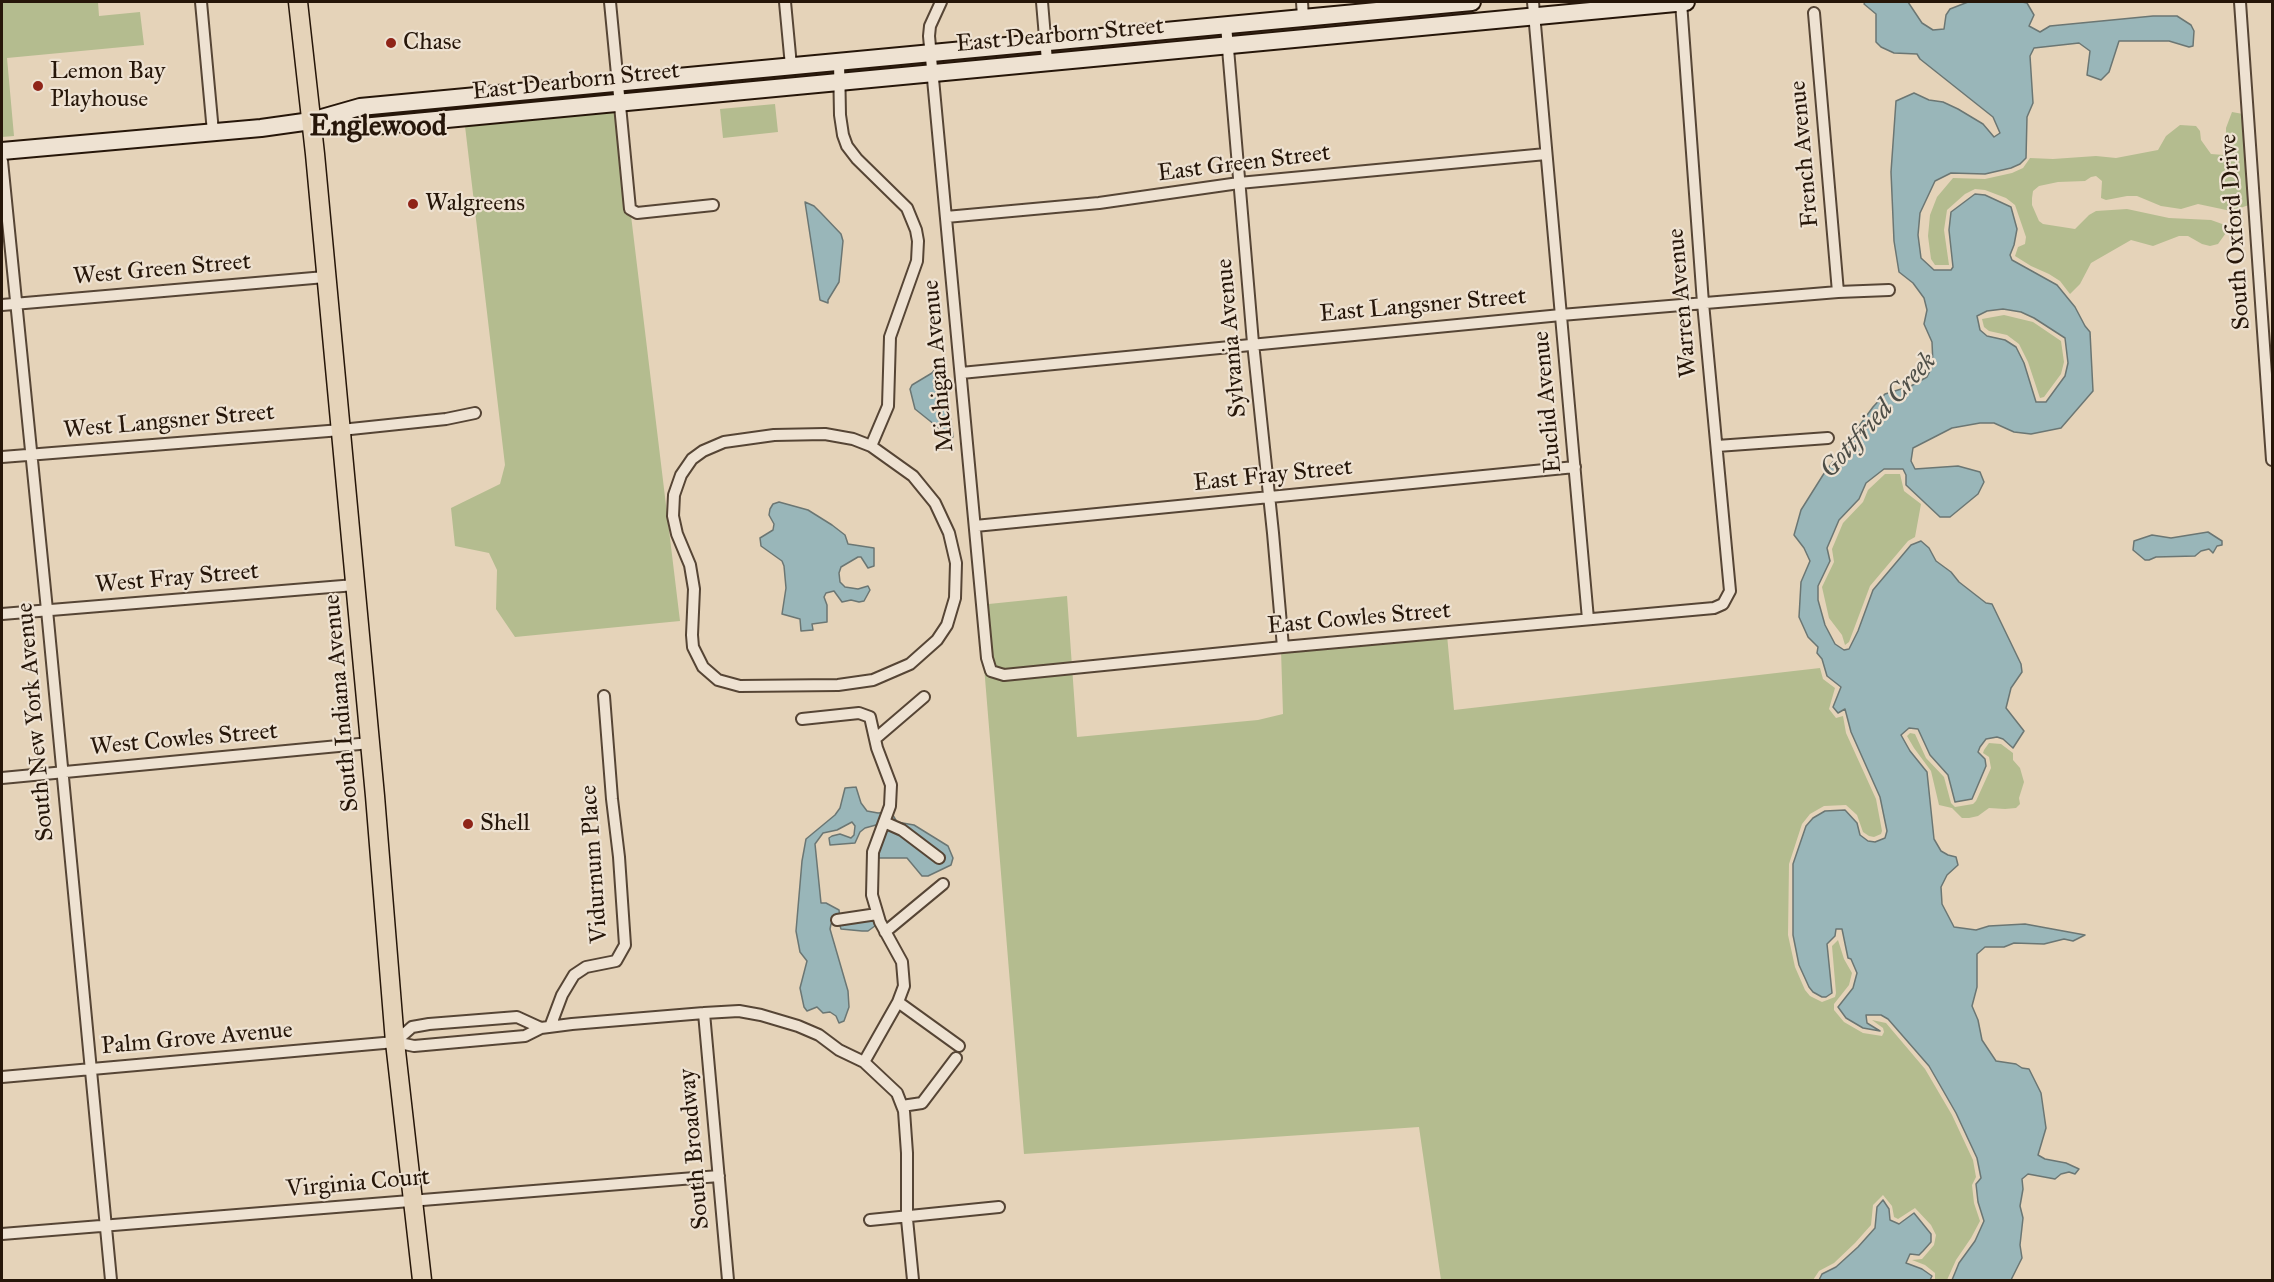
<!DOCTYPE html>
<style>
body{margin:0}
#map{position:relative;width:2274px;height:1282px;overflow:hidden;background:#e5d3b9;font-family:"IM FELL Great Primer",serif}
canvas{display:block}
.frame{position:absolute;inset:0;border:3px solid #261609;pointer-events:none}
</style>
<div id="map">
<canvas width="2274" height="1282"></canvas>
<div class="frame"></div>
</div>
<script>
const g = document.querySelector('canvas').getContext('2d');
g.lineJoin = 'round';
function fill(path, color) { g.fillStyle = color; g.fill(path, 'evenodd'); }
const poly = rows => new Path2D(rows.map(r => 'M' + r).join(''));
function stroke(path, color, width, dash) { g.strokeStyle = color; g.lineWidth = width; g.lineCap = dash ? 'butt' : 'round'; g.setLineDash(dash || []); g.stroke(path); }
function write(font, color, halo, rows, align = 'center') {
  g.font = font + ' "IM FELL Great Primer",serif'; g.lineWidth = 4.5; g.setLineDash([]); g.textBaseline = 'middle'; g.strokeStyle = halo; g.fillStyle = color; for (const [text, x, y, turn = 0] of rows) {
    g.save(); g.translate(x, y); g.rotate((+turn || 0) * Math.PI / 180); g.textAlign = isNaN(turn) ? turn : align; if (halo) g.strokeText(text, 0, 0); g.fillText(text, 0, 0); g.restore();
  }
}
fill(poly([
 [2,2,98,2,99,16,140,12,144,45,7,58,14,136,2,137],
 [775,104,778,132,723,138,720,109],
 [618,108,680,621,515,637,496,609,497,570,489,553,455,546,451,508,500,484,505,465,465,126],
 [2232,112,2243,114,2248,119,2249,205,2231,211,2198,204,2181,209,2161,206,2137,196,2127,196,2106,200,2101,198,2102,181,2096,176,2091,177,2085,181,2058,182,2039,186,2033,191,2032,198,2032,205,2039,221,2043,224,2075,229,2089,215,2096,211,2127,209,2169,218,2211,220,2225,225,2228,230,2218,244,2210,246,2202,244,2188,236,2179,236,2153,246,2131,240,2091,263,2080,284,2070,294,2060,281,2049,274,2031,266,2015,256,2018,247,2025,244,2026,237,2015,205,2006,198,1985,190,1975,189,1965,194,1947,210,1944,230,1949,265,1935,265,1931,259,1928,236,1930,215,1937,197,1953,178,1985,179,2012,173,2023,168,2030,158,2053,159,2096,156,2116,158,2158,150,2166,136,2180,125,2196,126,2200,131,2201,140,2211,154,2224,155,2226,149,2226,128],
 [2004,315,2033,322,2061,341,2064,362,2061,374,2044,397,2040,398,2028,362,2019,344,2007,335,1989,331,1984,327,1982,319],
 [1885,474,1900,474,1904,491,1921,504,1915,537,1908,541,1870,586,1849,642,1845,645,1842,635,1829,618,1822,587,1834,562,1832,549,1843,523,1863,502,1868,490],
 [1067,596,1077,737,1258,720,1283,714,1281,650,1447,635,1454,710,1820,668,1823,679,1835,688,1829,709,1836,718,1843,716,1846,733,1876,799,1882,831,1881,834,1874,837,1869,836,1863,832,1857,815,1846,805,1824,806,1810,814,1802,824,1789,864,1788,935,1795,967,1805,990,1810,996,1822,1002,1835,997,1836,993,1832,946,1838,940,1844,959,1852,973,1849,985,1834,1004,1834,1010,1844,1022,1863,1033,1882,1036,1884,1032,1883,1028,1872,1020,1886,1023,1925,1069,1952,1115,1973,1160,1976,1177,1972,1185,1974,1203,1980,1221,1971,1238,1956,1260,1947,1280,1935,1280,1935,1273,1925,1265,1912,1260,1922,1259,1934,1245,1936,1235,1931,1225,1915,1208,1898,1219,1894,1217,1892,1206,1883,1195,1873,1205,1871,1225,1855,1243,1834,1263,1819,1271,1813,1280,1441,1280,1419,1127,1024,1154,979,605],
 [1910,733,1915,734,1926,758,1944,777,1951,803,1955,807,1973,804,1976,801,1991,768,1989,757,1983,753,1984,750,1989,743,2001,744,2013,753,2013,760,2020,768,2024,782,2019,798,2020,804,2016,808,2005,809,1989,808,1978,816,1969,818,1962,818,1952,808,1939,805,1931,771,1914,748,1907,736]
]), '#b4bc8f');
const water = poly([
 [1865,2,1908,2,1922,23,1933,30,1944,29,1946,15,1950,9,1968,2,2022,2,2027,3,2034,15,2029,26,2040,32,2050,26,2153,16,2177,16,2191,25,2194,31,2193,46,2189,47,2169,41,2119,41,2109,72,2101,80,2087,75,2090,51,2079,43,2034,48,2030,56,2033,103,2027,117,2026,158,2020,164,2011,168,1985,174,1951,173,1935,181,1920,213,1918,235,1921,258,1934,270,1951,270,1953,267,1949,230,1951,212,1975,194,1985,195,2011,207,2017,229,2014,245,2010,255,2012,260,2057,285,2075,307,2085,326,2090,332,2093,391,2061,428,2031,434,2014,432,1994,423,1980,423,1952,428,1913,448,1911,461,1915,469,1958,466,1980,472,1984,482,1978,494,1950,517,1940,517,1906,485,1906,475,1903,469,1884,469,1866,483,1859,499,1839,520,1827,548,1830,561,1818,586,1818,600,1825,625,1835,644,1844,650,1849,649,1858,631,1873,590,1911,545,1921,541,1929,548,1936,561,1951,572,1959,582,1986,603,1992,604,2021,664,2022,672,2011,688,2006,708,2024,731,2013,748,2003,739,1997,737,1986,739,1980,747,1978,752,1985,759,1986,766,1972,799,1955,802,1948,775,1930,755,1918,729,1909,728,1901,735,1910,751,1927,772,1934,839,1941,851,1948,855,1956,857,1958,865,1947,875,1941,887,1942,904,1954,927,1976,930,1989,926,2025,924,2085,935,2073,941,2064,939,2044,944,2014,943,2004,947,1985,947,1977,954,1977,987,1972,1006,1978,1020,1982,1040,1996,1061,2016,1064,2022,1068,2029,1069,2041,1093,2046,1128,2038,1155,2045,1159,2066,1163,2079,1169,2075,1174,2069,1172,2061,1174,2055,1179,2028,1174,2022,1179,2023,1189,2020,1206,2023,1218,2020,1245,2022,1258,2011,1280,1952,1280,1959,1263,1975,1241,1984,1221,1978,1202,1976,1184,1981,1178,1977,1158,1956,1113,1929,1066,1888,1019,1881,1015,1866,1015,1867,1023,1880,1031,1863,1028,1846,1018,1838,1007,1853,988,1857,973,1851,959,1848,958,1842,929,1836,929,1835,936,1827,944,1832,993,1826,997,1822,997,1813,992,1809,987,1799,965,1793,935,1793,864,1806,826,1813,818,1825,811,1845,810,1857,823,1860,835,1868,841,1875,842,1885,838,1887,831,1880,797,1851,732,1845,709,1838,713,1833,707,1841,687,1827,676,1822,659,1817,653,1818,647,1808,637,1799,617,1801,582,1810,561,1804,548,1794,535,1801,510,1823,475,1873,407,1885,394,1911,386,1927,377,1933,365,1932,342,1924,324,1927,310,1924,298,1913,283,1899,272,1894,241,1891,172,1896,101,1914,93,1929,100,1943,102,1958,109,1983,124,1994,137,2000,133,1993,117,1920,59,1917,54,1894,53,1881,47,1876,42,1876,14,1864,4,1865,2],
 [2003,309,2021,312,2034,318,2065,338,2068,363,2065,376,2046,402,2036,402,2024,363,2016,347,2005,340,1987,336,1980,330,1977,316,1987,311,2003,309],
 [805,202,814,206,821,213,841,234,843,241,839,282,828,300,828,303,820,300,805,202],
 [936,368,943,369,953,436,951,442,947,441,945,433,915,409,910,389,912,385,932,373,936,368],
 [779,502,808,510,832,525,845,535,848,544,874,548,874,566,868,568,861,557,858,557,841,567,839,573,840,582,845,587,858,589,868,586,870,590,864,601,859,602,851,600,842,602,834,591,826,593,824,597,827,605,827,622,812,624,813,630,801,631,800,619,782,614,786,588,784,566,782,561,761,546,760,538,773,530,774,524,769,515,770,509,773,504,779,502],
 [2208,532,2222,541,2222,545,2217,546,2213,553,2209,549,2201,551,2195,556,2156,557,2149,560,2145,560,2133,550,2134,541,2152,535,2171,538,2208,532],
 [856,787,861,803,867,811,878,813,891,812,897,822,914,825,948,846,953,858,951,865,928,876,922,876,907,858,875,858,880,829,876,825,865,828,860,832,855,843,830,845,829,838,832,836,840,834,851,838,854,835,855,826,852,822,837,830,823,833,815,844,821,903,826,903,839,910,840,918,873,913,879,923,868,931,862,931,841,929,840,926,834,921,831,924,830,929,848,991,849,1007,844,1021,839,1023,836,1016,830,1012,823,1013,817,1007,807,1011,804,1007,800,988,807,961,800,952,796,931,802,861,806,839,835,815,840,808,845,788,856,787],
 [1883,1200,1889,1209,1890,1220,1899,1224,1914,1213,1931,1234,1931,1242,1923,1251,1919,1255,1910,1254,1906,1263,1922,1269,1932,1276,1930,1280,1819,1280,1822,1274,1836,1267,1858,1247,1875,1228,1877,1207,1883,1200]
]);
fill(water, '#99b6b9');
stroke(water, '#6b7673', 1.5);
const street = poly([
 [201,2,213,132],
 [610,2,630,209,637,213,713,205],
 [785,2,791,66],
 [941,2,930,26,929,36,987,658,991,671,1004,675,1283,647,1714,608,1723,604,1730,591,1703,303,1681,2],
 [1042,2,1047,61],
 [1302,2,1303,17],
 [1533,2,1588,619],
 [2240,2,2272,460],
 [1814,13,1838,292],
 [1226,25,1253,343,1273,533,1283,647],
 [839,61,840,115,843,135,847,146,857,159,907,208,916,230,918,241,917,261,890,337,888,406,871,446],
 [2,161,47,610,111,1280],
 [946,217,1099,203,1239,183,1546,154],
 [2,305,325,277],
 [961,373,1561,315,1838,292,1889,290],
 [825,434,853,439,871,446,913,476,935,503,949,533,956,563,955,598,947,625,937,640,910,664,873,680,838,685,740,686,718,680,703,667,693,647,692,635,694,589,690,565,677,534,673,516,674,495,681,475,692,459,703,451,724,442,774,435,825,434],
 [1717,446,1828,438],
 [2,457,341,430,446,419,475,413],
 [975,526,1575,467],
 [2,614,355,585],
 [802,719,859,713,870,717,877,748,891,785,890,806,873,852,872,895,880,922,902,962,904,986,898,1002,864,1062],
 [875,739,924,697],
 [2,778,370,743],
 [884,822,902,830,939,858],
 [837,920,877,914],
 [885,932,943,884],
 [898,1002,959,1046],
 [704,1013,728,1280],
 [550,1027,562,995,574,975,586,967,616,961,625,945,619,857,612,799,604,696],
 [395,1042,412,1027,429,1024,517,1017,541,1028],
 [2,1077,395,1042,414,1046,525,1036,541,1028,572,1024,704,1013,739,1011,761,1015,798,1026,819,1035,839,1050,864,1062,897,1093,904,1111,907,1153,907,1219,913,1280],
 [902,1106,922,1103,956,1058],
 [870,1220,999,1207],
 [2,1234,719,1176]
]);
const secondary = poly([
 [318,122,362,127,1686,2],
 [2,151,261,128,311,121,360,107,1472,2]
]);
const primary = poly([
 [298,2,315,154,375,796,395,1042,422,1280]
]);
stroke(street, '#564535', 14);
stroke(secondary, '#261609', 20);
stroke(primary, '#261609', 21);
stroke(street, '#eee2d2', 10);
stroke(secondary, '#eee2d2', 16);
stroke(primary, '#e5d3b9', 18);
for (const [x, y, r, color] of [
 [391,43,6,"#8f2418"],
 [38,86,6,"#8f2418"],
 [413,204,6,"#8f2418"],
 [468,824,6,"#8f2418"]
]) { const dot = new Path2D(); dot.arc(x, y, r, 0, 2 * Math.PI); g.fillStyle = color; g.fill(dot); stroke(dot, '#eee2d2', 2); }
write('24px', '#261609', '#eee2d2', [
 ["East Dearborn Street",1060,36,-5],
 ["East Dearborn Street",576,82,-6],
 ["French Avenue",1805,154,-95],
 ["East Green Street",1244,164,-7],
 ["South Oxford Drive",2236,232,-94],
 ["West Green Street",162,270,-5],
 ["Warren Avenue",1683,303,-95],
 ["East Langsner Street",1423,306,-5],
 ["Sylvania Avenue",1232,338,-95],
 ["Michigan Avenue",939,366,-95],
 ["Euclid Avenue",1548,402,-95],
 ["West Langsner Street",169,422,-5],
 ["East Fray Street",1273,476,-6],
 ["West Fray Street",177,579,-5],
 ["East Cowles Street",1359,619,-5],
 ["South Indiana Avenue",342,703,-95],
 ["South New York Avenue",36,722,-95],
 ["West Cowles Street",184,740,-5],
 ["Vidurnum Place",595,864,-94],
 ["Palm Grove Avenue",197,1039,-5],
 ["South Broadway",695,1149,-95],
 ["Virginia Court",358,1184,-5]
]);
write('24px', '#261609', '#eee2d2', [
 ["Chase",403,43],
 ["Lemon Bay",50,72],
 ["Playhouse",50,100],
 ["Walgreens",425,204],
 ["Shell",480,824]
], 'left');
write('italic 26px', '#4e4e47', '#eee2d2', [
 ["Gottfried Creek",1879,416,-48]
]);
write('bold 30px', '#261609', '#eee2d2', [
 ["Englewood",378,128]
]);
</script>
